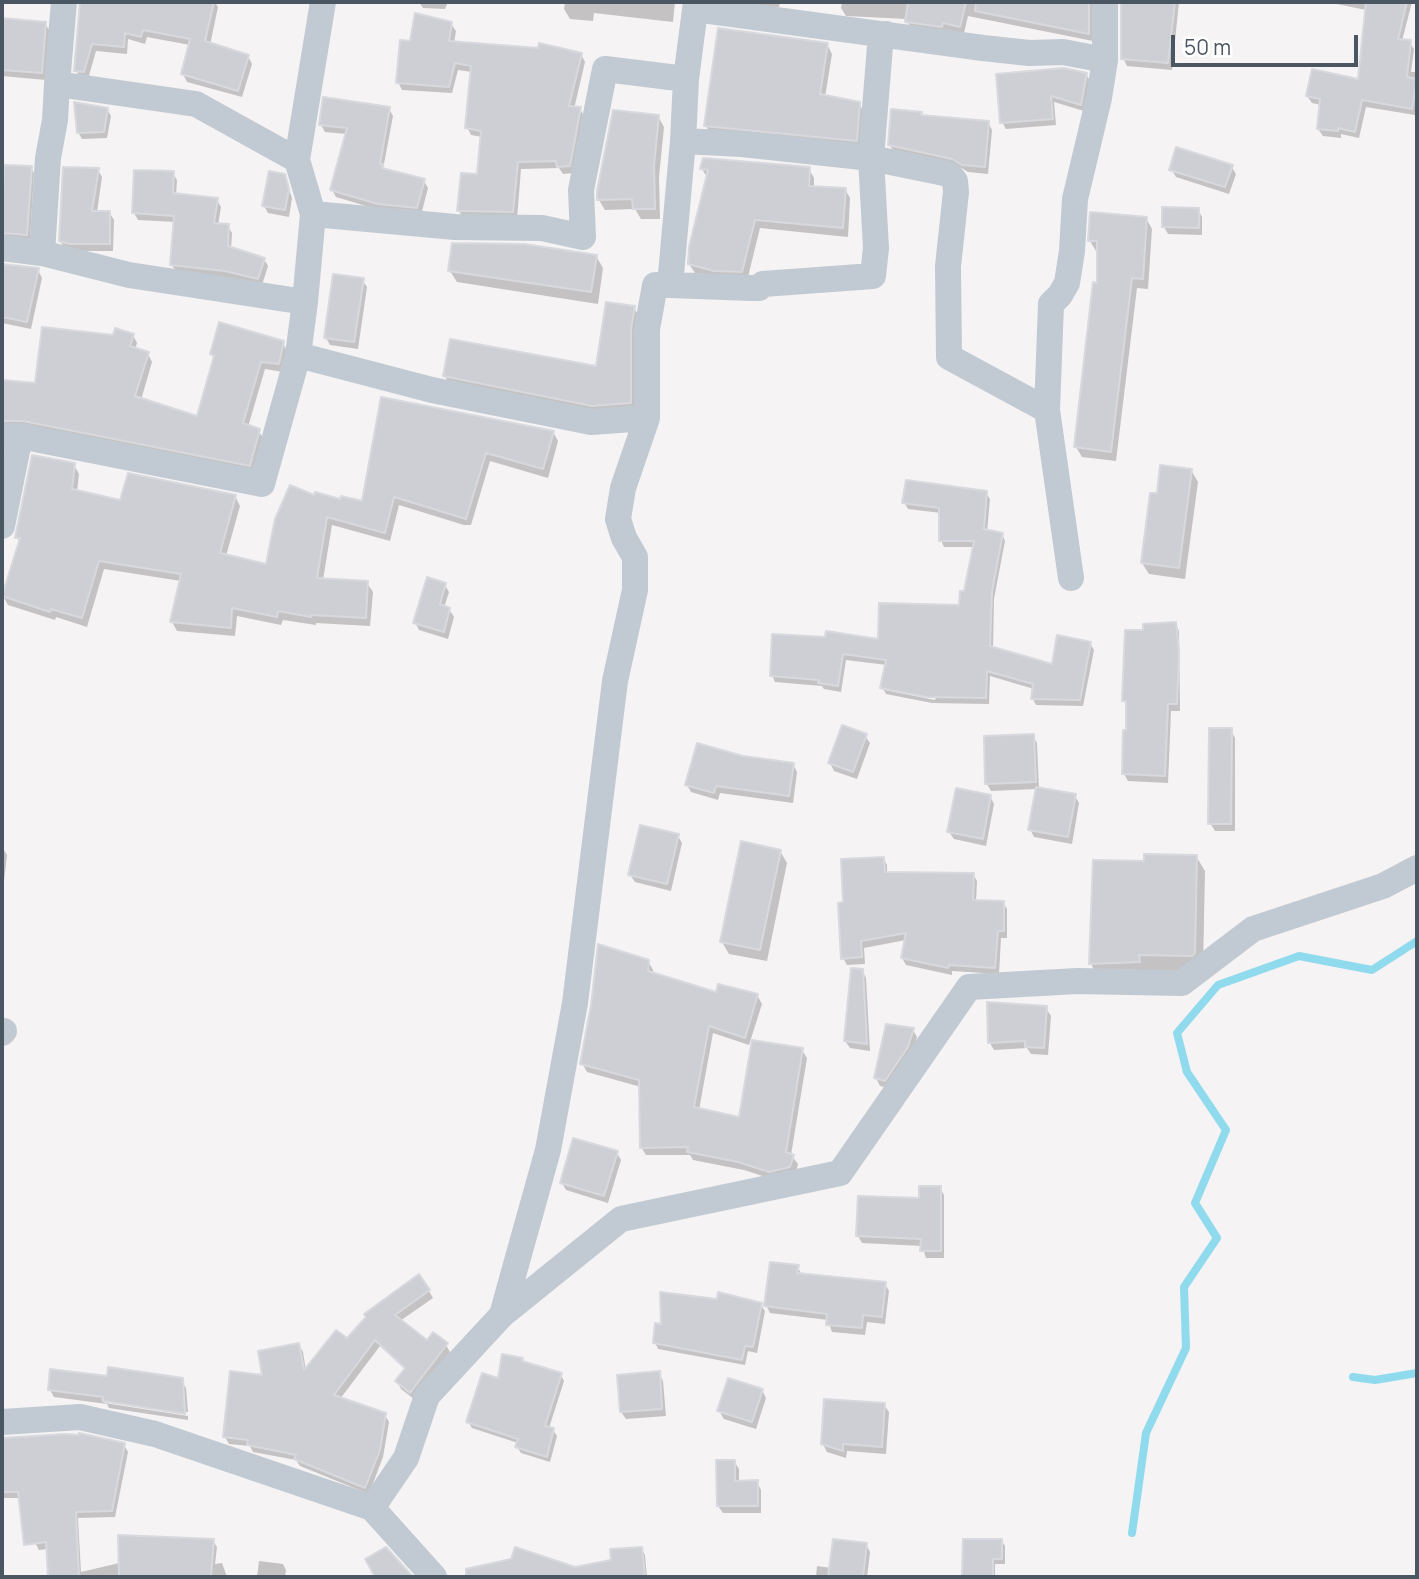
<!DOCTYPE html>
<style>
body{margin:0}
#map{position:relative;width:1419px;height:1579px;overflow:hidden;background:#f5f3f3;font-family:Manrope,sans-serif}
canvas{display:block}
.frame{position:absolute;inset:0;border:4px solid #4a5661;pointer-events:none}
.scale{position:absolute;left:1171px;top:35px;width:187px;height:32px;box-sizing:border-box;border:4px solid #4a5661;border-top:0;padding-left:9px;font-size:21px;line-height:24px;white-space:nowrap;color:#4a5661;-webkit-text-stroke:5px #fff;paint-order:stroke}
</style>
<div id="map">
<canvas width="1419" height="1579"></canvas>
<div class="frame"></div>
<div class="scale">50 m</div>
</div>
<script>
const g = document.querySelector('canvas').getContext('2d');
g.lineJoin = 'round';
function fill(path, color) { g.fillStyle = color; g.fill(path, 'evenodd'); }
const poly = rows => new Path2D(rows.map(r => 'M' + r).join(''));
function stroke(path, color, width, dash) { g.strokeStyle = color; g.lineWidth = width; g.lineCap = dash ? 'butt' : 'round'; g.setLineDash(dash || []); g.stroke(path); }
fill(poly([
 [82,2,215,2,218,7,210,45,248,56,252,64,242,97,187,82,183,74,190,45,147,37,145,44,128,39,127,54,96,51,88,79,80,78,76,70],
 [419,2,448,2,445,9,423,8],
 [565,2,675,2,673,22,594,13,593,21,570,19,564,9],
 [727,2,780,2,778,11],
 [842,2,1095,2,1093,41,968,16,964,33,946,30,946,33,911,29,907,19,846,16,841,8],
 [1123,2,1179,2,1172,70,1127,66,1123,58],
 [1327,2,1412,2,1402,41,1409,42,1414,49,1411,72,1417,72,1415,115,1366,107,1359,138,1341,134,1341,138,1323,136,1318,129,1321,105,1312,103,1307,96,1360,82,1366,10],
 [2,20,45,24,50,31,46,80,2,76],
 [451,24,456,31,454,43,581,54,585,62,574,109,580,109,584,116,573,173,563,174,559,168,521,169,517,219,463,218,459,211,478,176,482,137,471,135,467,127,472,72,458,70,452,93,402,90,398,82,412,42],
 [827,44,832,54,825,97,859,103,864,113,861,149,711,135,706,126],
 [1086,74,1090,81,1084,111,1054,102,1056,125,1006,129,1002,122],
 [107,109,111,116,107,138,82,139,78,132],
 [389,109,393,116,383,169,424,181,428,188,421,215,383,211,336,197,332,190,347,134,325,132,321,125],
 [921,114,923,117,988,122,992,130,988,174,968,172,958,166,894,153,890,145],
 [658,116,664,127,659,177,660,219,641,219,635,209,605,210,599,200],
 [6,166,31,167,34,173,30,240,6,238,3,232,5,196,2,194,2,181],
 [1231,166,1236,174,1229,194,1176,177,1171,169],
 [702,169,809,169,814,178,814,188,845,189,850,198,848,237,760,228,747,281,695,273,689,264,708,179],
 [98,170,102,177,97,212,109,212,114,220,113,251,75,251,65,248,60,241],
 [173,173,177,180,176,195,217,200,221,207,218,225,228,226,232,233,231,249,264,259,268,266,262,285,176,272,172,265,175,222,138,220,134,213],
 [284,175,292,198,289,217,268,213,264,206],
 [1198,210,1202,217,1202,235,1168,234,1164,227],
 [1146,218,1152,229,1148,289,1137,288,1116,461,1082,457,1076,447,1099,285,1099,251,1096,251,1090,241],
 [596,256,603,268,598,304,457,282,450,271],
 [2,265,38,270,42,278,31,329,2,323],
 [362,280,367,287,358,349,330,345,326,338],
 [634,308,641,320,637,415,600,418,451,388,445,376,597,368],
 [133,335,137,343,135,350,148,354,152,362,141,400,199,418,215,360,212,354,283,343,287,351,283,372,265,369,248,427,258,430,263,438,254,473,2,430,2,382,37,385,114,337],
 [383,399,553,432,558,441,548,478,490,461,471,525,464,525,399,505,390,541,332,525,323,580,367,583,373,592,370,626,316,623,316,625,283,620,281,625,237,616,235,636,177,631,172,622,181,581,104,569,87,627,56,617,55,620,8,605,3,596,20,543,17,538,74,465,79,474,77,492,121,502,235,496,240,506,226,556,267,566,315,497,364,504],
 [1191,470,1198,482,1185,579,1149,574,1142,563],
 [986,493,990,499,987,532,1002,534,1005,541,994,599,993,649,1053,666,1090,643,1094,650,1083,706,1036,705,1033,699,1034,689,990,676,989,704,932,703,886,694,882,687,887,665,846,660,841,692,824,689,822,686,775,682,772,675,880,641,961,607,966,593,975,547,944,547,941,540,941,513,908,509,904,502],
 [885,687,936,697,935,700,885,690],
 [445,585,449,592,444,608,449,609,454,617,448,639,419,630,415,622],
 [1175,624,1179,631,1180,711,1171,711,1168,783,1128,781,1124,774,1128,732,1128,707,1124,700,1145,632],
 [1231,730,1235,738,1235,831,1215,831,1210,823],
 [865,736,870,743,857,779,834,771,830,763],
 [1033,736,1037,743,1039,790,1075,796,1079,803,1072,844,1034,837,1030,829,1037,789,991,791,987,784],
 [742,758,793,764,797,772,793,803,720,793,718,800,691,792,687,785],
 [990,796,994,804,986,846,954,839,949,832],
 [678,836,682,843,671,891,635,882,630,875],
 [2,847,7,855,2,899],
 [780,851,787,863,767,961,729,954,722,942],
 [1196,856,1205,871,1203,968,1099,979,1091,964,1145,863],
 [883,858,887,865,887,874,973,874,977,881,976,902,1003,902,1007,909,1007,938,1001,938,999,974,952,971,952,975,906,965,902,958,906,940,864,948,865,964,847,965,843,958,845,904],
 [648,961,653,970,653,975,718,994,757,995,762,1004,749,1045,713,1033,699,1110,741,1119,802,1050,807,1058,791,1155,798,1164,795,1175,775,1180,744,1170,693,1160,690,1155,646,1155,641,1147,641,1087,587,1072,582,1063],
 [862,970,866,978,870,1051,850,1048,845,1041],
 [1046,1008,1051,1016,1048,1055,1031,1054,1027,1048,994,1050,990,1043],
 [913,1030,917,1037,912,1055,889,1088,880,1086,876,1078],
 [617,1153,621,1160,608,1203,566,1190,562,1183],
 [940,1188,944,1195,944,1258,926,1258,922,1246,862,1243,858,1236],
 [797,1266,802,1275,885,1284,889,1291,885,1324,867,1322,865,1335,832,1332,828,1320,770,1313,766,1305],
 [429,1291,433,1298,400,1321,427,1343,446,1345,450,1352,414,1399,401,1389,397,1381,406,1370,380,1346,340,1399,385,1415,389,1422,383,1457,369,1494,300,1466,296,1460,253,1452,250,1446,229,1444,225,1437,264,1377,299,1345,303,1352,306,1371,347,1341],
 [761,1305,765,1311,757,1353,748,1351,745,1365,658,1349,655,1342],
 [522,1360,524,1363,561,1375,564,1381,549,1428,553,1430,557,1436,550,1462,521,1453,517,1447,518,1443,472,1428,468,1422,499,1381],
 [659,1373,663,1381,666,1416,626,1419,621,1412],
 [108,1378,181,1380,186,1388,188,1412,101,1399,105,1403,188,1416,188,1420,109,1408,107,1404,54,1397,50,1390],
 [762,1390,766,1398,756,1429,724,1419,719,1411],
 [884,1405,889,1412,886,1454,847,1451,846,1458,827,1452,823,1444],
 [65,1435,124,1445,128,1452,115,1517,78,1518,81,1572,213,1541,217,1547,215,1564,222,1563,227,1577,55,1577,49,1567,48,1549,39,1550,34,1540,20,1498,2,1498,2,1439],
 [734,1461,739,1469,739,1483,757,1482,761,1490,761,1513,723,1513,718,1506],
 [1001,1540,1005,1546,1005,1564,995,1564,995,1577,964,1577,964,1541],
 [866,1544,870,1552,867,1577,816,1577,817,1566,831,1568],
 [641,1548,645,1555,647,1577,505,1577,499,1563,572,1568,613,1561],
 [259,1561,283,1564,286,1570,285,1577,257,1577]
]), '#0003');
stroke(poly([
 [1353,1377,1375,1380,1417,1373],
 [1132,1533,1146,1433,1186,1348,1184,1287,1217,1238,1195,1203,1226,1130,1187,1072,1177,1033,1218,985,1299,956,1372,970,1417,941]
]), '#90daee', 8);
const building = poly([
 [80,2,214,2,205,41,249,55,238,91,181,74,190,39,143,30,141,37,125,33,124,47,92,44,84,72,74,71,80,2],
 [908,2,966,2,960,27,943,23,942,27,905,22,908,2],
 [976,2,1089,2,1089,34,975,11,976,2],
 [1121,2,1175,2,1168,63,1121,59,1121,2],
 [1366,2,1407,2,1398,39,1411,40,1407,77,1417,79,1412,109,1362,100,1355,132,1338,128,1338,131,1317,129,1320,99,1306,96,1312,69,1358,79,1366,2],
 [415,13,452,22,449,41,538,48,539,43,582,53,569,106,581,107,570,166,557,167,556,161,518,162,513,212,457,211,461,173,477,174,481,131,465,128,471,66,455,63,449,87,396,83,400,40,410,41,415,13],
 [2,18,46,22,42,73,2,70,2,18],
 [718,28,828,43,820,94,860,102,857,141,704,126,718,28],
 [1064,68,1087,73,1081,105,1051,96,1053,119,1000,123,996,74,1064,68],
 [323,97,390,107,380,164,383,164,382,168,425,179,417,208,378,204,330,190,347,128,319,125,323,97],
 [74,102,108,108,104,132,77,133,74,102],
 [891,109,922,112,921,115,989,121,985,167,962,165,952,159,888,145,891,109],
 [613,110,659,115,654,165,655,209,633,209,632,199,597,200,597,191,613,110],
 [1176,147,1233,165,1225,187,1169,170,1176,147],
 [703,158,810,167,809,186,846,188,843,228,755,220,742,272,714,271,688,264,689,247,708,170,700,169,703,158],
 [4,165,32,166,27,235,2,233,4,165],
 [63,167,99,168,92,211,110,211,110,244,70,244,59,241,63,167],
 [134,170,174,171,173,193,218,198,214,223,229,224,228,246,265,258,258,279,225,271,170,265,174,216,132,213,134,170],
 [269,171,285,174,289,189,285,210,262,206,269,171],
 [1162,207,1199,208,1199,228,1162,227,1162,207],
 [1090,212,1147,217,1143,279,1132,278,1111,452,1074,447,1093,282,1097,283,1097,241,1088,241,1090,212],
 [452,243,524,244,597,255,591,292,448,271,452,243],
 [2,264,39,268,27,322,2,317,2,264],
 [333,274,364,278,354,342,324,338,333,274],
 [606,302,635,306,631,329,631,403,592,406,443,376,450,339,596,366,606,302],
 [219,322,284,341,279,364,261,362,243,423,260,429,250,466,23,421,2,421,2,380,35,383,42,327,113,335,115,328,134,334,130,346,149,352,135,396,197,416,214,356,210,354,219,322],
 [381,397,554,431,543,469,486,453,466,519,394,497,385,533,327,517,317,578,368,581,366,618,311,615,311,617,278,611,277,617,232,608,231,628,170,622,181,574,99,561,82,618,51,609,50,612,2,596,20,538,15,538,16,533,32,455,75,463,72,489,120,500,128,473,236,495,220,553,266,564,275,519,290,485,314,495,315,492,340,499,341,496,362,501,381,397],
 [1160,465,1192,469,1179,568,1141,563,1150,493,1157,493,1160,465],
 [906,480,987,491,984,529,1003,533,992,591,990,646,1052,664,1057,635,1091,642,1080,700,1031,699,1033,684,987,671,986,698,927,697,880,688,886,660,843,654,838,686,818,683,819,680,770,676,772,634,825,637,826,631,878,639,879,603,959,605,960,591,964,591,974,541,939,541,939,508,902,503,906,480],
 [427,577,446,583,440,604,450,608,444,632,413,623,427,577],
 [1176,622,1179,651,1177,704,1168,704,1165,776,1122,774,1123,730,1126,730,1126,701,1122,701,1125,630,1143,630,1143,624,1176,622],
 [842,725,867,734,853,772,828,763,842,725],
 [1209,728,1232,728,1231,824,1208,824,1209,728],
 [1034,734,1036,782,985,784,984,736,1034,734],
 [697,743,743,756,794,763,789,796,716,786,714,793,685,785,697,743],
 [1036,787,1076,794,1068,837,1028,830,1036,787],
 [956,788,991,795,983,839,947,832,956,788],
 [640,825,679,834,667,884,628,875,640,825],
 [741,841,781,850,760,950,720,942,741,841],
 [1144,854,1197,855,1195,953,1192,956,1139,955,1140,962,1089,964,1093,860,1144,861,1144,854],
 [884,857,885,872,974,873,973,900,1004,901,1004,931,998,931,995,968,949,965,948,968,901,958,906,933,861,941,862,957,841,959,838,903,843,902,841,859,884,857],
 [598,944,649,960,648,971,716,992,718,984,758,994,745,1038,709,1026,694,1107,739,1117,752,1040,803,1048,786,1152,794,1155,790,1167,769,1172,738,1162,687,1152,688,1147,640,1148,639,1080,580,1064,591,1005,598,944],
 [851,968,863,969,867,1044,844,1041,851,968],
 [987,1002,1047,1006,1044,1048,1025,1047,1025,1041,988,1043,987,1002],
 [886,1024,914,1028,908,1047,885,1081,874,1078,886,1024],
 [573,1138,618,1151,604,1196,560,1183,573,1138],
 [919,1186,941,1186,941,1251,920,1251,921,1239,856,1236,858,1196,919,1198,919,1186],
 [770,1262,799,1265,797,1273,886,1282,882,1317,863,1315,862,1328,826,1325,827,1314,764,1306,770,1262],
 [419,1274,430,1290,395,1315,427,1340,433,1332,448,1343,410,1393,395,1381,405,1368,375,1340,334,1395,386,1413,380,1450,365,1488,294,1459,296,1455,247,1445,248,1440,223,1437,230,1371,262,1375,258,1351,299,1343,304,1370,336,1330,347,1338,366,1317,364,1314,419,1274],
 [660,1292,717,1299,718,1292,762,1303,753,1347,745,1346,742,1360,653,1343,655,1323,661,1324,660,1292],
 [502,1354,523,1358,522,1361,562,1373,545,1426,554,1428,547,1457,515,1447,518,1439,466,1422,482,1373,498,1378,502,1354],
 [108,1367,183,1378,185,1414,103,1401,103,1397,48,1390,50,1369,107,1376,108,1367],
 [660,1371,662,1409,620,1412,617,1375,660,1371],
 [728,1378,763,1389,752,1422,717,1411,728,1378],
 [824,1399,885,1403,882,1447,843,1444,843,1451,821,1444,824,1399],
 [79,1433,125,1443,112,1511,76,1512,79,1577,48,1577,46,1542,24,1545,18,1492,2,1492,2,1438,65,1434,79,1435,79,1433],
 [716,1460,735,1460,735,1481,758,1480,758,1506,717,1506,716,1460],
 [118,1535,214,1539,211,1577,119,1577,118,1535],
 [833,1539,867,1543,863,1577,828,1577,833,1539],
 [963,1539,1002,1539,1002,1559,993,1559,993,1577,962,1577,963,1539],
 [386,1547,413,1577,375,1577,365,1559,386,1547],
 [515,1547,575,1567,611,1560,610,1549,642,1547,645,1577,466,1577,466,1569,511,1559,515,1547]
]);
fill(building, '#cdcfd5');
stroke(building, '#d7d9de', 2);
stroke(poly([
 [695,9,983,48,1029,53,1063,52,1105,60],
 [57,84,64,2],
 [683,141,742,144,871,158,949,174,955,181,956,192,948,266,949,357,1047,410],
 [313,214,455,227,542,228,583,237,581,190,605,69,686,79],
 [2,248,42,253,129,275,305,302,313,214,297,160,323,2],
 [42,253,48,158,55,120,57,84,196,104,297,160],
 [670,285,751,288,759,288,763,284,873,276,876,248,871,158,880,46,886,34],
 [298,355,432,390,591,422,647,418],
 [20,436,262,484,298,355,305,302],
 [2,526,20,436,4,436],
 [1071,578,1047,410,1051,304,1060,295,1067,283,1072,251,1075,199,1099,98,1105,60,1105,2],
 [2,1033,4,1031],
 [502,1315,548,1150,575,1003,615,681,635,590,635,557,624,538,618,519,623,488,647,418,647,329,655,285,670,285,683,141,686,79,696,2],
 [2,1422,80,1417,155,1434,372,1508,406,1458,427,1396,502,1315,621,1219,840,1173,969,987,1077,981,1182,983,1253,929,1383,886,1417,868],
 [372,1508,434,1577]
]), '#c1cad2', 26);
</script>
